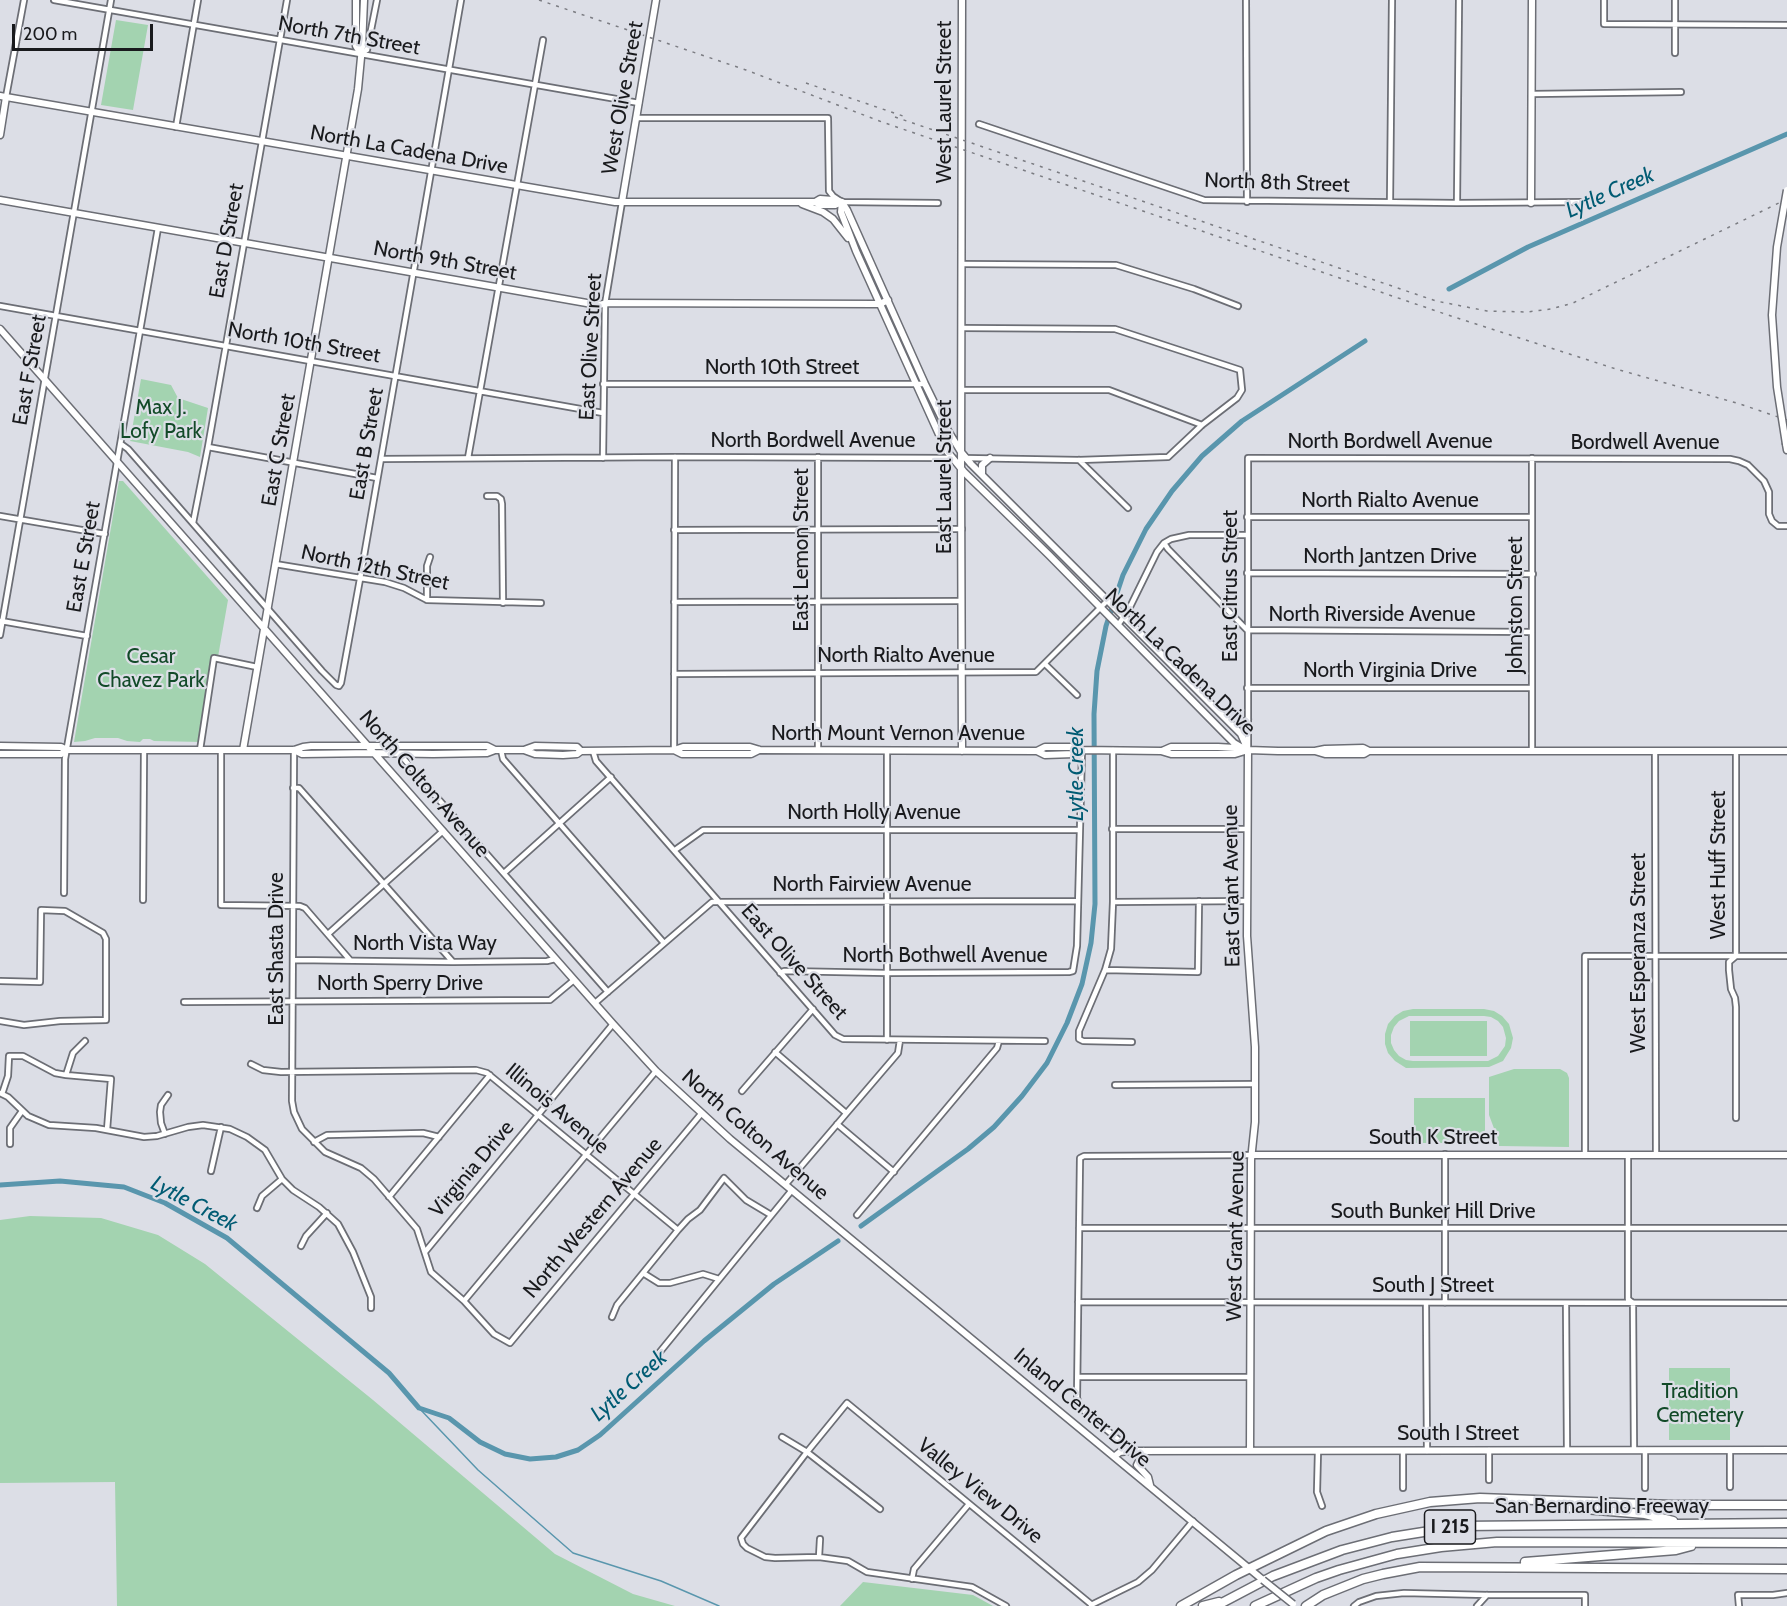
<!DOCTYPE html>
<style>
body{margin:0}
#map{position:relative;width:1787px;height:1606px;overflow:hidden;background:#dcdee6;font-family:Cabin,sans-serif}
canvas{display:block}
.scale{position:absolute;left:12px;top:24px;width:141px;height:27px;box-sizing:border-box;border:3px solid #191a1d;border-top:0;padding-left:8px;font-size:18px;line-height:21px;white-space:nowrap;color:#191a1d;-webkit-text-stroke:4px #dcdee6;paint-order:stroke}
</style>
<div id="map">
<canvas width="1787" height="1606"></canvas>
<div class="scale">200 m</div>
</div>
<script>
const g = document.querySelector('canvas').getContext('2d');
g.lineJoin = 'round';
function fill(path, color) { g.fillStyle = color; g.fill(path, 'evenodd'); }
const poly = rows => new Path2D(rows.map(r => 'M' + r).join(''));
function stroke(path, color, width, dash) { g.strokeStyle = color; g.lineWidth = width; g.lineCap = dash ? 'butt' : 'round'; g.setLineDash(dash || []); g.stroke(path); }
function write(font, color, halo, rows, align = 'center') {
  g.font = font + ' Cabin,sans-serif'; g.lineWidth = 4.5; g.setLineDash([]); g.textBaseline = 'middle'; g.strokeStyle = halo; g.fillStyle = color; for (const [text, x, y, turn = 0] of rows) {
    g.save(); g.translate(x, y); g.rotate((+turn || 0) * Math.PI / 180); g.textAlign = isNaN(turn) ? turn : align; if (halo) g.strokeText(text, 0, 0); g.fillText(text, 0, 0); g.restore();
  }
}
fill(poly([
 [116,20,148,25,133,110,101,105],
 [141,379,171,385,178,398,208,408,200,457,188,452,130,441],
 [119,481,123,481,228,600,203,742,154,741,150,739,143,739,140,742,127,741,118,738,95,738,85,741,74,742],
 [1413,1009,1484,1009,1494,1011,1502,1016,1509,1024,1513,1038,1511,1048,1503,1061,1489,1067,1406,1068,1395,1061,1388,1053,1385,1044,1385,1034,1388,1024,1395,1016,1403,1011],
 [1409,1016,1484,1016,1491,1017,1498,1021,1503,1027,1506,1038,1505,1046,1498,1056,1488,1061,1413,1061,1406,1060,1399,1056,1394,1050,1391,1043,1391,1035,1394,1027,1399,1021],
 [1410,1021,1487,1021,1487,1056,1410,1056],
 [1514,1069,1560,1069,1567,1073,1569,1078,1569,1147,1499,1146,1498,1139,1489,1115,1489,1077],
 [1414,1098,1485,1098,1485,1143,1414,1143],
 [30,1216,101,1218,158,1235,205,1264,373,1400,555,1554,633,1594,675,1606,117,1606,115,1482,0,1483,0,1220],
 [1669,1368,1730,1368,1730,1440,1669,1440],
 [863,1582,973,1595,993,1606,840,1606]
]), '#a3d3b0');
stroke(poly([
 [419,1408,478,1470,573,1553,661,1581,719,1606]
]), '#5996ad', 1.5);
stroke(poly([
 [1449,289,1528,247,1787,134],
 [0,1185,60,1181,124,1187,165,1203,227,1238,389,1373,419,1408,449,1418,480,1442,505,1454,530,1459,556,1457,578,1450,600,1435,704,1341,774,1284,838,1241],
 [861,1226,968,1149,994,1127,1022,1096,1047,1063,1067,1023,1082,984,1091,943,1095,904,1094,714,1097,671,1106,626,1123,575,1146,529,1172,491,1202,456,1242,421,1365,341]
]), '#5996ad', 5);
const street = poly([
 [54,0,639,103],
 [1246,0,1247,202],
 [1604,0,1604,24,1787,25],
 [1675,53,1675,0],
 [361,54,367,50,377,0],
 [1532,94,1681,92],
 [6,97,24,0],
 [636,118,828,118,829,191,833,196,842,202,938,203],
 [979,124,1204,200,1457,203,1584,202],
 [176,127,198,0],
 [1390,202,1392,0],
 [1457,203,1459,0],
 [962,264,1116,265,1194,289,1238,306],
 [0,306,603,413],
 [962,328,1115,329,1240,370,1242,390,1237,398,1202,425,1168,457,1079,460,964,458],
 [603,384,925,384],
 [962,390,1109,390,1202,425],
 [121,444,128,449,322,671,336,685,339,686,341,683,360,579,461,0],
 [208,447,377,478],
 [818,457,818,750],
 [468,458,543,40],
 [603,458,605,304,622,202],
 [1532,458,1532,751],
 [381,459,675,457,953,458],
 [1079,460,1128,508],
 [487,496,497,496,501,499,502,504,503,603],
 [0,516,105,534],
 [1247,517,1532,517],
 [193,523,208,447,287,0],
 [674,530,962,529],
 [1164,543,1168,549,1247,630,1532,632],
 [275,564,385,582,404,588,427,600,541,603],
 [1247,573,1533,574],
 [427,600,427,566,430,557],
 [674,602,961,601],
 [1,621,87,636],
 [1118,625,1128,611,1157,552,1164,543,1171,539,1189,535,1247,535],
 [0,635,111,0],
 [1045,664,1077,695],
 [674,674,1036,672,1108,600],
 [1247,688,1532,688],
 [1233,726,1240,724,1248,719],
 [1248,749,1248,458,1730,459,1739,461,1748,465,1764,481,1769,492,1769,514,1772,521,1778,526,1787,526],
 [200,750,214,658,257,667],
 [221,750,221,905,300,906,305,908,350,960],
 [294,750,292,1101,294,1112,302,1129,325,1152,361,1168,374,1179,417,1229,431,1272,464,1301,494,1334,510,1343,701,1114],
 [501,750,503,759,664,943],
 [674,750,675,457],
 [1113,750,1113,902,1111,949,1105,970,1079,1031,1079,1039,1083,1041,1132,1042],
 [593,751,596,761,835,1035,843,1039,1045,1041],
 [887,751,887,1040],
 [1655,751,1656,1155],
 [1736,751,1736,956,1729,962,1729,970,1731,989,1735,998,1736,1007,1736,1118],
 [403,754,404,759,426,785,608,992],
 [293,788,299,788,452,961],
 [1112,829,1247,829],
 [675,850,703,830,1079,830],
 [504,873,611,777],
 [64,893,65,759,158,228],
 [143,900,144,750],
 [1113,902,1247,901],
 [328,934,443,831],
 [294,960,453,962,547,961,555,959],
 [1105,970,1198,972,1199,901],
 [780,973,784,971,887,973,1069,972,1073,971,1077,946,1082,750],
 [0,981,40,982,41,910,65,911,103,933,106,939,106,1020,60,1021,24,1025,0,1021],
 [184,1002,550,1000,574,980],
 [595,1003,712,902,1078,901],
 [775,1052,846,1113],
 [251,1064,263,1070,281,1072,476,1070,487,1073,678,1230],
 [66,1075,73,1053,85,1041],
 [1115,1085,1255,1084],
 [742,1091,813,1009],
 [0,1093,8,1097,28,1116,49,1125,96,1128,144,1137,157,1136,188,1127,203,1125,230,1129,247,1137,265,1150,282,1179,293,1190,319,1207,338,1224,353,1252,371,1297,371,1308],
 [2,1094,8,1076,9,1056,23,1056,55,1073,66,1075,111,1079,107,1130],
 [837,1124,894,1172],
 [165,1134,161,1123,160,1112,161,1105,168,1095],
 [314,1142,327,1135,423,1133,439,1137],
 [10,1144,10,1128,22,1111],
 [1585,1154,1585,956,1787,956],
 [1628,1155,1628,1299,1633,1303,1634,1450],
 [211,1171,221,1127],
 [786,1184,898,1053,900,1040],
 [389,1197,490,1075],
 [257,1208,262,1196,282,1179],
 [857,1215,997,1048,999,1041],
 [1079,1228,1787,1228],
 [301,1246,306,1236,327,1213],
 [425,1252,613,1024],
 [643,1273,659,1283,670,1283,703,1274,719,1279],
 [464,1301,656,1071],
 [1078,1302,1787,1303],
 [1426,1303,1427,1451],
 [1445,1303,1445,1154],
 [1566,1303,1567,1450],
 [612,1317,617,1305,678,1230,688,1219,700,1210,724,1178,746,1200,771,1215],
 [659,1353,792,1190],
 [1078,1377,1250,1377],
 [782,1437,807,1452,880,1509],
 [1730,1450,1730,1487],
 [1129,1451,1126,1446,1084,1411,1079,1404,1077,1398,1080,1158,1084,1156,1253,1155],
 [1318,1451,1317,1492,1322,1506],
 [1403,1451,1403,1488],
 [1489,1480,1489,1450],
 [1645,1488,1645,1450],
 [819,1557,820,1539],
 [912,1579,914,1569,969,1504],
 [1091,1605,1138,1582,1152,1570,1193,1521],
 [1006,1606,972,1587,867,1572,848,1561,819,1557,775,1558,765,1557,747,1548,743,1544,741,1538,807,1452,847,1403,1092,1605],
 [1354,1606,1359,1602,1376,1596,1404,1593,1487,1595,1585,1595,1585,1606],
 [1477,1606,1487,1595],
 [1739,1606,1738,1595,1773,1595,1787,1593]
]);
const secondary = poly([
 [356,0,356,46,361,54],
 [962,0,961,477,962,751],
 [0,96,615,202,815,202,820,205,835,205,841,202],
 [0,135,6,97],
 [0,200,598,305,609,303,874,304,880,304,888,300],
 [622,202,656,0],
 [815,202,820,199,833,200,842,202,847,210,925,384,947,429,961,452,971,464,1241,734,1248,750,1247,936,1255,1047,1255,1122,1251,1160,1250,1451],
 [842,202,841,212,856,251,946,450,964,472,1049,555,1228,737,1234,743,1246,750],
 [1531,203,1532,0],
 [802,204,823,212,833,219,848,238],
 [0,329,613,1024,656,1071,730,1139,1263,1580],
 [1786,444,1787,450],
 [982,474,982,465,990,458],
 [0,746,61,747,67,750,294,750,303,747,311,746,487,746,495,750,524,750,535,754,563,755,577,754,581,751,674,750,683,747,750,747,760,750,1037,751,1045,755,1074,754,1082,750],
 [243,750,358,89,362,47,364,0],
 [294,750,302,754,374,753,433,754,487,753,495,750],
 [524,750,535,746,577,747,581,751],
 [674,750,682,754,751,754,759,750],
 [1037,751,1045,747,1074,747,1082,750,1161,751,1171,754,1235,754,1248,750],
 [1162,751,1171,747,1218,747,1235,748,1248,750,1278,751,1315,751,1325,749,1363,748,1369,751],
 [1315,751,1325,754,1364,754,1369,751,1787,751],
 [0,754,61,754,67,750],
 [1253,1155,1787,1155],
 [1144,1451,1137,1465,1148,1477,1150,1485],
 [1115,1456,1120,1452,1129,1451,1787,1450]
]);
const highway = poly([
 [1549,1506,1645,1514,1673,1521],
 [1525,1562,1676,1550,1691,1546],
 [1181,1606,1236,1575,1326,1531,1376,1514,1430,1502,1480,1498,1672,1505,1787,1505],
 [1203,1606,1219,1602],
 [1216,1606,1273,1576,1342,1550,1392,1537,1461,1526,1787,1523],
 [1255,1606,1316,1578,1339,1570,1397,1554,1441,1547,1497,1542,1787,1543],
 [1306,1606,1323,1595,1363,1579,1383,1574,1420,1567,1787,1569]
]);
stroke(street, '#6c6e75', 8);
stroke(secondary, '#6c6e75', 9);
stroke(highway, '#6c6e75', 11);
stroke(street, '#fff', 4.5);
stroke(secondary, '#fff', 6);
stroke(highway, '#fff', 8);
stroke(poly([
 [539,0,746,70,882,122,1448,315,1616,369,1740,404,1787,420],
 [806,83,903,116],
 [895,117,1436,301,1487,311,1527,312,1551,309,1573,303,1787,199]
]), '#7b7c82', 1.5, [3, 6]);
const secondaryBridge = poly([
 [1786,444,1777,387,1772,315,1777,247,1787,190],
 [1263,1580,1293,1604]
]);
stroke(secondaryBridge, '#6c6e75', 9, []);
stroke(secondaryBridge, '#fff', 6);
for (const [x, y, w] of [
 [1450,1527,51]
]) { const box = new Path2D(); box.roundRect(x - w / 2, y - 17, w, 34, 4.5); g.fillStyle = '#dcdee6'; g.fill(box); stroke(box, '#191a1d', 1.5); }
write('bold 20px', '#191a1d', null, [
 ["I 215",1450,1527]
]);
write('21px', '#191a1d', '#dcdee6', [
 ["North 7th Street",349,36,10],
 ["West Olive Street",623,98,-80],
 ["West Laurel Street",945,102,-90],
 ["North La Cadena Drive",409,150,10],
 ["North 8th Street",1277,183,2],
 ["East D Street",227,241,-80],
 ["North 9th Street",445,261,10],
 ["North 10th Street",304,343,10],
 ["East Olive Street",591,347,-87],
 ["North 10th Street",782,368],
 ["East F Street",30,370,-80],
 ["North Bordwell Avenue",813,441],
 ["North Bordwell Avenue",1390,442],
 ["Bordwell Avenue",1645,443],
 ["East B Street",367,444,-80],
 ["East C Street",279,450,-80],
 ["East Laurel Street",945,477,-90],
 ["North Rialto Avenue",1390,501],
 ["East Lemon Street",802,550,-90],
 ["East E Street",84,557,-80],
 ["North Jantzen Drive",1390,557],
 ["North 12th Street",375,568,12],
 ["East Citrus Street",1231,586,-90],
 ["Johnston Street",1516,605,-90],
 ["North Riverside Avenue",1372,615],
 ["North Rialto Avenue",906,656],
 ["North La Cadena Drive",1180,662,44],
 ["North Virginia Drive",1390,671],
 ["North Mount Vernon Avenue",898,734],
 ["North Colton Avenue",424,784,49],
 ["North Holly Avenue",874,813],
 ["West Huff Street",1719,865,-90],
 ["North Fairview Avenue",872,885],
 ["East Grant Avenue",1232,886,-91],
 ["North Vista Way",425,944],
 ["East Shasta Drive",277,949,-90],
 ["West Esperanza Street",1639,953,-90],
 ["North Bothwell Avenue",945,956],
 ["East Olive Street",794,962,48],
 ["North Sperry Drive",400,984],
 ["Illinois Avenue",557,1109,40],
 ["North Colton Avenue",755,1135,41],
 ["South K Street",1433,1138],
 ["Virginia Drive",472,1169,-50],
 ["South Bunker Hill Drive",1433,1212],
 ["North Western Avenue",593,1218,-50],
 ["West Grant Avenue",1236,1236,-89],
 ["South J Street",1433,1286],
 ["Inland Center Drive",1082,1408,40],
 ["South I Street",1458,1434],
 ["Valley View Drive",980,1491,39],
 ["San Bernardino Freeway",1602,1507]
]);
write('21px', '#124a28', '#dcdee6', [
 ["Max J.",161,408],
 ["Lofy Park",161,432],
 ["Cesar",151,657],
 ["Chavez Park",151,681],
 ["Tradition",1700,1392],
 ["Cemetery",1700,1416]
]);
write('italic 22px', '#005b73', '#dcdee6', [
 ["Lytle Creek",1610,193,-24],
 ["Lytle Creek",1077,774,-90],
 ["Lytle Creek",194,1204,28],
 ["Lytle Creek",629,1386,-42]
]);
</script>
